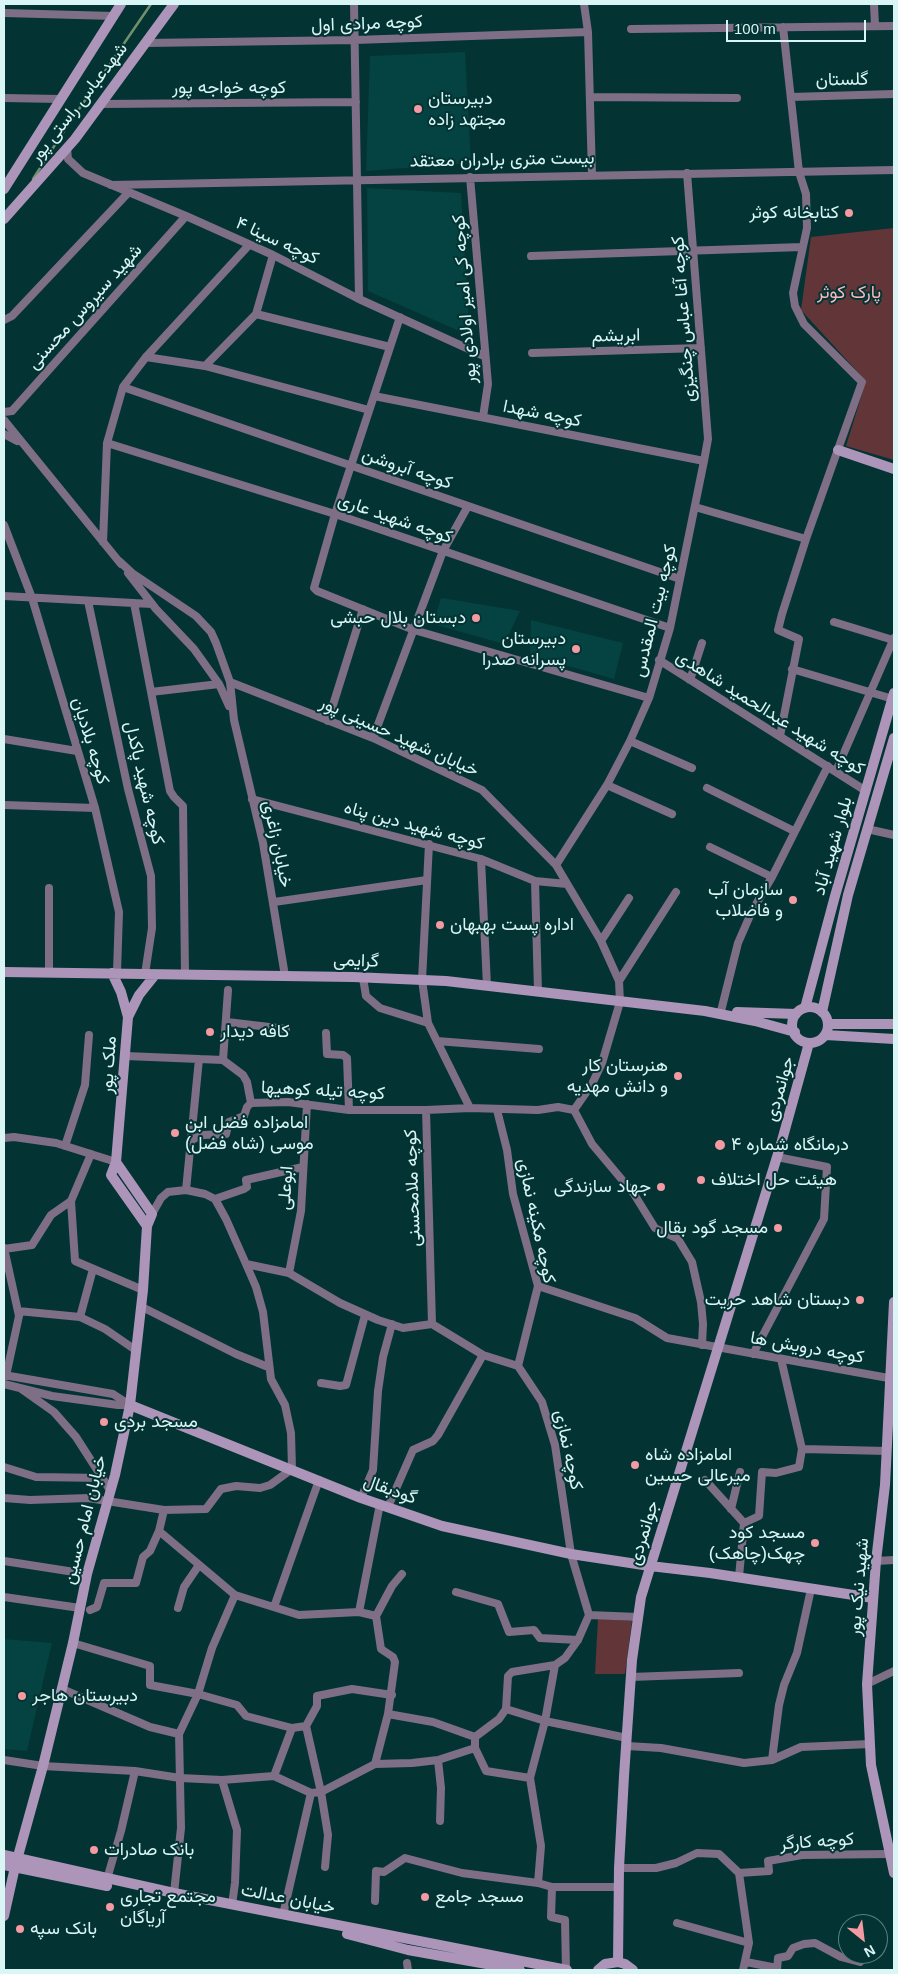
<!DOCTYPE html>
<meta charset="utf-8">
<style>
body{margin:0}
#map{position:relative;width:898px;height:1974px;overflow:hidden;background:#033433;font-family:Helvetica,sans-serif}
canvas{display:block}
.frame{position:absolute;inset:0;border:5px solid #d9f5f5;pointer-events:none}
.north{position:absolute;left:838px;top:1914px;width:50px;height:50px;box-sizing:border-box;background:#033433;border:1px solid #598181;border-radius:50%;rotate:151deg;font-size:14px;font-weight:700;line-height:20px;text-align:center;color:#d9f5f5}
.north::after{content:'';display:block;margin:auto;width:18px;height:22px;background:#f49aa2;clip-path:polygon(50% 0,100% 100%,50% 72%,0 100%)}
.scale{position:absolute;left:726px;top:20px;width:140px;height:22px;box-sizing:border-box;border:2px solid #d9f5f5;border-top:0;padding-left:6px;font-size:15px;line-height:18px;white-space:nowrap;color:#d9f5f5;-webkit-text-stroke:4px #033433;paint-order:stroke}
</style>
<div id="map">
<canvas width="898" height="1974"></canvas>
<div class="frame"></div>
<div class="north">N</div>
<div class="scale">100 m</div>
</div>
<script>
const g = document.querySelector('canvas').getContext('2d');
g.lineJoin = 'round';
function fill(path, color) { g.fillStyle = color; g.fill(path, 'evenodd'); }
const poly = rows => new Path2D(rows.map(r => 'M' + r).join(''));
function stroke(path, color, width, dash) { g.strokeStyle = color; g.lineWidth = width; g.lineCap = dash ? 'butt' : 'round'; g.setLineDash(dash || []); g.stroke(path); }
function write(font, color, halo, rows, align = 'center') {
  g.font = font + ' Helvetica,Vazirmatn,sans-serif'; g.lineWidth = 4; g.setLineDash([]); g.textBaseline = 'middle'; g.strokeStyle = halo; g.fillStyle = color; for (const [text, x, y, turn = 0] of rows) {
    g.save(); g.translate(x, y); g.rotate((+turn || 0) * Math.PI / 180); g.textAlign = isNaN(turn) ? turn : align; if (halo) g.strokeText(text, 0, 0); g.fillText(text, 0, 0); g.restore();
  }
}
fill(poly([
 [465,52,471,163,366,171,370,56],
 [367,188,461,193,469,325,466,334,368,291],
 [441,598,442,598,520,611,504,644,433,624],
 [531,620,623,643,614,679,530,655],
 [4,1639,52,1643,27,1751,4,1749]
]), '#054242');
fill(poly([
 [894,228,894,460,846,446,866,381,801,310,811,237],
 [598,1619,632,1621,625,1674,595,1674]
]), '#623539');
stroke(poly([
 [33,179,62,134,151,4]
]), '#71906b', 2.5);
stroke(poly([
 [354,4,359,299],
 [584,4,588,32,592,175],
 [874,4,875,26],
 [4,13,114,16],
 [631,29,894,26],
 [146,43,355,40,588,32],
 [590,97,737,98],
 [791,97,894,94],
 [4,98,61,99],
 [102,104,356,102],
 [67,148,68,159,83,173,186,216,273,255,359,299,484,356],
 [470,177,488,384,483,417],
 [111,185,894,170],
 [531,256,802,247],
 [256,314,390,347],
 [400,317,335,514,314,588,317,591,414,630,649,698],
 [4,320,12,316,128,193],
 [532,353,701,348],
 [146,357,205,366,369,410],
 [205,366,256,314,273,255],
 [123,387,680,579],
 [374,396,704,461],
 [4,412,12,411,186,216],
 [4,420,121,564],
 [4,434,17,441],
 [107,443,335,514,670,628],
 [695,507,806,539],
 [4,525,32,598,95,808,119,912,117,972],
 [103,542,107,443,123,387,146,357,249,245],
 [119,561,132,573,196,616,211,632,216,643,230,682,234,720,263,843,285,976],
 [128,573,156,609,194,649,219,684,229,706],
 [4,596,152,604],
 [88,601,128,789,151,876,152,928,145,974],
 [134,603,170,791,174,797,183,806,185,974],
 [834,622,893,640],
 [659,660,866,791],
 [792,669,893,699],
 [690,680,702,643],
 [230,682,373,738,482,790,556,865,601,941,619,981,620,1002,602,1063,592,1084,574,1110],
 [151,692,219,684],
 [328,721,363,609],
 [780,736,799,639,778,630,782,614,806,539,862,382,804,324,795,306,793,293,807,228,806,194,799,172,783,27],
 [373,738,443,551,468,506],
 [4,739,77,751],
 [630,741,692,768],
 [836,771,894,638],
 [607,785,672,814],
 [707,788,794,831],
 [252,799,481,859,535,881,567,884],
 [4,805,95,808],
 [867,829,894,835],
 [429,844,422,980,428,1023,470,1108],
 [710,847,772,877],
 [481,859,487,986],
 [556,865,607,785,630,741,649,698,670,628,704,461,708,439,687,173],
 [535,881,538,992],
 [274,902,427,880],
 [601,941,629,898],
 [49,971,49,888],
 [363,978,366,996,380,1008,428,1023],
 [619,981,676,892],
 [721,1011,738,943,752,911,772,877,828,766],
 [227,1022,286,1029],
 [326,1033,327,1054,343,1055,347,1058,349,1110],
 [437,1041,539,1049],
 [126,1056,223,1060,243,1075,247,1082,251,1103,288,1102,349,1110,426,1110],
 [223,1060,228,990],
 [497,1110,507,1150,513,1194,538,1286,518,1366],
 [574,1110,592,1144,634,1194,655,1228,678,1239,692,1262,701,1302,703,1324,702,1345],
 [4,1138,14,1137,56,1143,116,1162],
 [191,1140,203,1135,226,1134,229,1122,244,1116,247,1107,251,1103],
 [65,1146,85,1085,89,1035],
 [186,1190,199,1059],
 [215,1199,244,1189,247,1187,246,1180,303,1167],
 [71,1201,75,1261,143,1290],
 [152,1214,161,1198,168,1192,186,1190,205,1194,215,1199,226,1219,246,1264,289,1273,340,1303,378,1320,403,1328,432,1324],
 [4,1248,19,1316,6,1376],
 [4,1249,32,1245,51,1215,71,1201,91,1154],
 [289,1273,301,1211,307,1104],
 [538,1286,635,1318,667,1338,894,1379],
 [142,1307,236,1354,268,1367],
 [18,1311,80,1317,105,1329,137,1351],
 [80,1317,93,1269],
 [432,1324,426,1110,470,1108,538,1110,558,1107,574,1110],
 [432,1324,483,1355,518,1366,542,1402,555,1445,571,1554,589,1615],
 [753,1354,824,1219,827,1167,777,1157],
 [4,1375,113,1394,130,1405],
 [321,1383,340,1386,346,1385,365,1315],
 [4,1384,52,1396,118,1405,128,1405],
 [20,1388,54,1412,76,1437,110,1490],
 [802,1449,887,1451],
 [4,1467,36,1477,103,1478],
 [705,1480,744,1523],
 [4,1498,30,1500,88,1498,164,1510,159,1531,235,1595,299,1615,359,1612,376,1616,381,1649,393,1657,395,1662,388,1714,433,1722,475,1737],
 [361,1498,373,1470,378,1391,383,1357,392,1324],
 [388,1507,413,1450,433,1441,438,1435,483,1355],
 [731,1509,740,1472],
 [164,1510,206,1509,221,1489,236,1486,260,1488,270,1485,292,1469,291,1433,285,1405,271,1379,263,1312,256,1287,246,1264],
 [4,1561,87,1574],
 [876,1561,894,1560],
 [739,1577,744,1523,759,1516,762,1472,776,1473,799,1467,802,1449,781,1359],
 [456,1592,498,1604,509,1632,534,1630,540,1638,578,1640],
 [4,1597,80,1608],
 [274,1607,319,1480],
 [178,1608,184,1587,199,1565],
 [90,1610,97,1607,104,1583,136,1583,143,1557,150,1551,159,1531],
 [359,1612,380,1504],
 [376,1616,392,1586,402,1574],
 [73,1643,150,1666,150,1685,198,1694,237,1705,246,1716,292,1728,274,1776],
 [555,1665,545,1721,627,1738],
 [631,1677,739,1673],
 [867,1684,894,1671],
 [62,1689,150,1727,179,1734],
 [506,1709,545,1721,530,1778],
 [306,1726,321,1792,328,1835,325,1867],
 [292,1728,306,1726,317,1706,317,1696,352,1689,392,1695],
 [627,1746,661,1748,744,1763,772,1760,801,1747,870,1744],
 [4,1760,43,1766,135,1771,180,1778,222,1780,274,1776,311,1793],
 [438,1760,441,1788,440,1821],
 [772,1760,779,1705,784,1685,797,1653,811,1589],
 [375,1764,412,1763,438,1760,475,1748],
 [222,1780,237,1830,235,1883,232,1905],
 [619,1868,656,1868,676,1863,697,1853,719,1854,739,1873,769,1871,768,1861,802,1855,889,1854],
 [739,1873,749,1943,743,1970],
 [107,1879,121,1831,135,1771],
 [552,1887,619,1887],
 [174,1893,181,1828,179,1734,198,1694,212,1648,235,1595],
 [375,1901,376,1871,384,1872,405,1858,462,1873,538,1883],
 [283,1915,311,1793,321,1792,375,1764,388,1714],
 [677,1923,749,1943],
 [746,1962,777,1968],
 [407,1963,408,1970],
 [566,1970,565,1920,551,1917,552,1887,538,1883,541,1846,530,1778,486,1771,475,1748,475,1737,499,1719,506,1709,508,1676,512,1672,555,1665,565,1658,578,1640,589,1615,638,1617],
 [777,1970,778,1958,788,1956,793,1948,804,1944,815,1943,841,1957,860,1962]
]), '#7e6f86', 8);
stroke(poly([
 [4,189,121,4],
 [4,219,75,139,174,4],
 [838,450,894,469],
 [4,972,353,977,446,981,705,1011,755,1021,795,1032],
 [112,973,121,992,128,1017,116,1162],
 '792 1025a18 18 0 1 1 36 0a18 18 0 1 1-36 0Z',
 [805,1008,835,896,894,693],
 [737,1012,796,1014],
 [822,1012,848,895,894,738],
 [128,1017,139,995,155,975],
 [828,1024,894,1024],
 [826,1035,894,1039],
 [894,1302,885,1485,876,1561,867,1684,871,1765,894,1873],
 [130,1405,361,1498,442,1526,571,1554,650,1566,710,1573,873,1598],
 [4,1855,174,1893,567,1970],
 [4,1865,107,1886],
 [4,1916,15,1867,43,1766,73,1643,87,1574,115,1475,130,1405,143,1290,147,1226,152,1214,116,1162,111,1175,147,1226],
 [347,1934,408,1950,520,1970],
 [618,1962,619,1868,624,1776,632,1660,641,1597,781,1144,809,1043],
 [598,1970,605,1964,618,1962,625,1964,633,1970]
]), '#ad95b9', 10);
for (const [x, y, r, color] of [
 [418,109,5,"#f49aa2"],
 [849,213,5,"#f49aa2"],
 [476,618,5,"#f49aa2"],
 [576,649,5,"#f49aa2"],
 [793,900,5,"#f49aa2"],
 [440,925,5,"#f49aa2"],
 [210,1032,5,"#f49aa2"],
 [678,1076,5,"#f49aa2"],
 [175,1133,5,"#f49aa2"],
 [720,1145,6,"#f49aa2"],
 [701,1180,5,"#f49aa2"],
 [661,1187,5,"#f49aa2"],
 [778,1228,5,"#f49aa2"],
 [860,1300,5,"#f49aa2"],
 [104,1422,5,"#f49aa2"],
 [635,1465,5,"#f49aa2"],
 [815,1543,5,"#f49aa2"],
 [22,1696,5,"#f49aa2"],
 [94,1850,5,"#f49aa2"],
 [425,1897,5,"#f49aa2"],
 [110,1907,5,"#f49aa2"],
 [20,1929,5,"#f49aa2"]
]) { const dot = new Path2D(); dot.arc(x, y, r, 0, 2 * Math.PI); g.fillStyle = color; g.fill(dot); stroke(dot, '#033433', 2); }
write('18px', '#d9f5f5', '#033433', [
 ["کوچه مرادی اول",367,24,-2],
 ["گلستان",842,80,-1],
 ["کوچه خواجه پور",229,88],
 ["شهدعباس راستی پور",79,103,-52],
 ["بیست متری برادران معتقد",502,160,-1],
 ["کوچه سینا ۴",277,241,25],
 ["کوچه کی امیر اولادی پور",465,299,-94],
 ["شهید سیروس محسنی",85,307,-48],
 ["کوچه آغا عباس چنگیزی",684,319,-94],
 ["ابریشم",616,336,-1],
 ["کوچه شهدا",542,414,11],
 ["کوچه آبروشن",407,469,19],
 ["کوچه شهید عاری",395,519,19],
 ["کوچه بیت المقدس",655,611,-76],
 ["کوچه شهید عبدالحمید شاهدی",770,713,32],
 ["خیابان شهید حسینی پور",399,737,24],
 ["کوچه بلادیان",90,741,73],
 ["کوچه شهید پاکدل",144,783,77],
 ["کوچه شهید دین پناه",414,826,15],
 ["خیابان زاغری",277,844,78],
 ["بلوار شهید آباد",833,846,-74],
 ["گرایمی",356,961,2],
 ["ملک پور",109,1065,-86],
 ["جوانمردی",780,1089,-74],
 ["کوچه تیله کوهیها",323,1091,3],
 ["ابوعلی",286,1188,-86],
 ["کوچه ملامحسنی",413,1188,-92],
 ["کوچه مکینه نمازی",536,1221,78],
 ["کوچه درویش ها",807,1348,10],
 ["کوچه نمازی",568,1450,78],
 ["گودبقال",390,1490,20],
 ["خیابان امام حسین",85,1520,-76],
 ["جوانمردی",644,1533,-73],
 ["شهید نیک پور",859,1587,-85],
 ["کوچه کارگر",817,1842,-4],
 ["خیابان عدالت",288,1899,11]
]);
write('18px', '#d9f5f5', '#033433', [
 ["دبیرستان",428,99],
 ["مجتهد زاده",428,120],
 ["کتابخانه کوثر",839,213,"right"],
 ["دبستان بلال حبشی",466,618,"right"],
 ["دبیرستان",566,639,"right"],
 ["پسرانه صدرا",566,660,"right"],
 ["سازمان آب",783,890,"right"],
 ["و فاضلاب",783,911,"right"],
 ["اداره پست بهبهان",450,925],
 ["کافه دیدار",220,1032],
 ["هنرستان کار",668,1066,"right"],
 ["و دانش مهدیه",668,1087,"right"],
 ["امامزاده فضل ابن",185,1123],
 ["موسی (شاه فضل)",185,1144],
 ["درمانگاه شماره ۴",731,1145],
 ["هیئت حل اختلاف",711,1180],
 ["جهاد سازندگی",651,1187,"right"],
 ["مسجد گود بقال",768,1228,"right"],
 ["دبستان شاهد حریت",850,1300,"right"],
 ["مسجد بردی",114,1422],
 ["امامزاده شاه",645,1455],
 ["میرعالی حسین",645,1476],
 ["مسجد کود",805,1533,"right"],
 ["چهک(چاهک)",805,1554,"right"],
 ["دبیرستان هاجر",32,1696],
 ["بانک صادرات",104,1850],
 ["مجتمع تجاری",120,1897],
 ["آریاگان",120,1918],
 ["مسجد جامع",435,1897],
 ["بانک سپه",30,1929]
], 'left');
write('18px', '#f5b8bc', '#033433', [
 ["پارک کوثر",849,293]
]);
</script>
